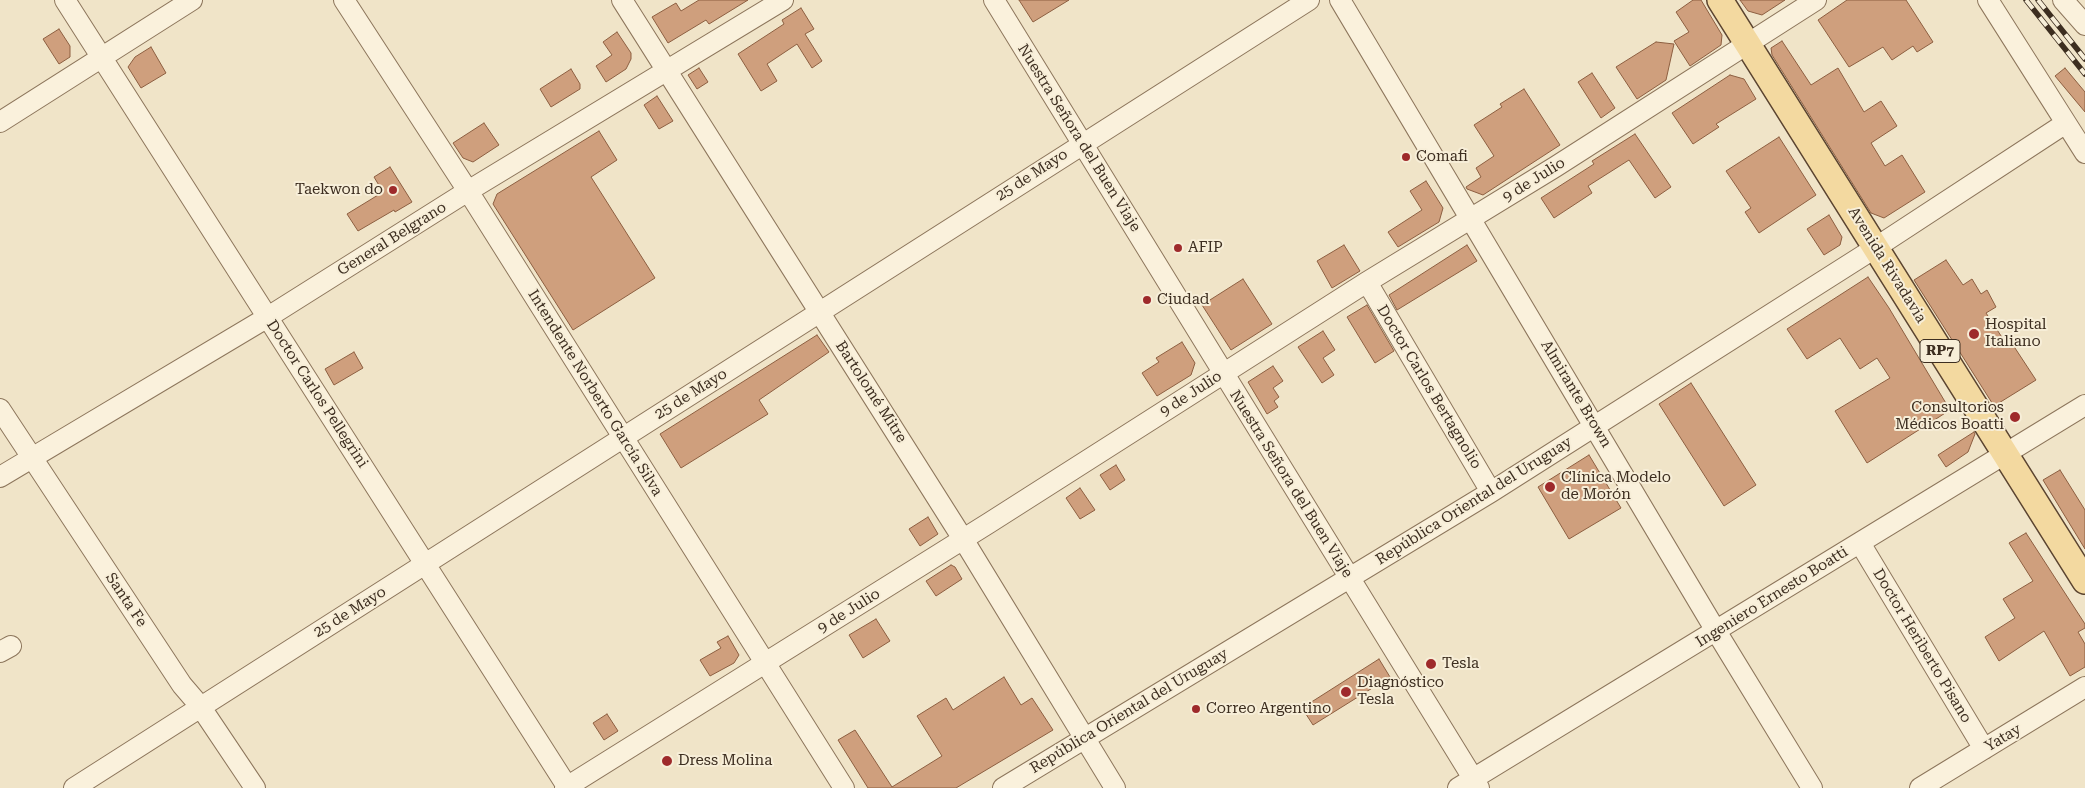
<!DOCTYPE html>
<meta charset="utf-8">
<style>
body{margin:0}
canvas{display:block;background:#f0e4c8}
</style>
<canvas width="2085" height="788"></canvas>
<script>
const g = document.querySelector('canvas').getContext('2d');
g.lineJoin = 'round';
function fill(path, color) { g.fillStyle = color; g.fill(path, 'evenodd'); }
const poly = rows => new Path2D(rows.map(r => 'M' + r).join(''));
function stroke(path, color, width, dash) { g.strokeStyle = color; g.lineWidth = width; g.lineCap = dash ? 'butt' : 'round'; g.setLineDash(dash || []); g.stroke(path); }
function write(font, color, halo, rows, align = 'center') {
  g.font = font + ' "Roboto Serif",serif'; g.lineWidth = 4; g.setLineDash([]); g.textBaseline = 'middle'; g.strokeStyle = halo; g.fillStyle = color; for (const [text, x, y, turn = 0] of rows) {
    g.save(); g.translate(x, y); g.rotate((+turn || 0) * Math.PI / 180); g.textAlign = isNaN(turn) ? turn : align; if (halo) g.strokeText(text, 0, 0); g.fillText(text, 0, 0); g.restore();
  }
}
const building = poly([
 [699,0,748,0,709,24,706,20,668,43,652,17,676,3,681,11,699,0],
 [1019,0,1069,0,1033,22,1019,0],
 [1693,0,1701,0,1722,35,1721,45,1690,66,1674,41,1689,32,1676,12,1693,0],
 [1740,0,1785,0,1762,15,1748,11,1740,0],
 [1847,0,1906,0,1933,42,1917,52,1913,46,1892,60,1883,47,1849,67,1818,20,1847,0],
 [801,8,814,29,805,34,822,61,812,68,797,44,767,64,777,81,761,91,738,54,784,24,782,20,801,8],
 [59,29,70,46,70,57,59,64,43,39,59,29],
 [617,32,631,53,631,59,626,69,606,82,596,66,612,55,603,42,617,32],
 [1782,41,1811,85,1838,68,1864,112,1881,101,1897,126,1871,143,1885,166,1902,155,1925,192,1884,218,1871,213,1772,55,1771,48,1782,41],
 [1656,42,1674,44,1666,80,1637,99,1616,67,1656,42],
 [151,47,166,73,141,88,128,67,135,57,151,47],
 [699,68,708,82,697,89,688,75,699,68],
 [2065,68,2085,92,2085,112,2055,76,2065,68],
 [571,69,580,84,580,89,551,107,540,89,571,69],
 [1592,73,1615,108,1601,118,1578,82,1592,73],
 [1730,75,1744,79,1756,99,1716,124,1719,127,1693,144,1672,113,1730,75],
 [1524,89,1560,145,1483,195,1467,189,1466,187,1481,177,1476,168,1494,156,1474,125,1502,107,1500,104,1524,89],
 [657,96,673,121,659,129,644,105,657,96],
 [484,123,499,145,473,162,463,158,453,143,484,123],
 [599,131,617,160,591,177,655,278,573,330,493,204,497,194,599,131],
 [1635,134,1671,187,1655,198,1629,160,1588,186,1592,193,1554,218,1541,198,1594,164,1592,161,1635,134],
 [1779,137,1816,195,1759,233,1745,212,1751,208,1726,171,1779,137],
 [390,167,412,202,395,212,394,210,358,231,347,214,383,192,374,177,390,167],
 [1426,181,1443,208,1439,222,1398,247,1388,232,1422,210,1410,191,1426,181],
 [1829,215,1842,237,1840,245,1824,255,1807,229,1829,215],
 [1344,245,1360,271,1332,288,1317,261,1344,245],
 [1467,245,1477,261,1397,310,1389,295,1467,245],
 [1946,260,1963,285,1972,279,1981,294,1987,290,1996,307,1986,313,2009,348,2013,345,2036,380,1994,406,1914,280,1946,260],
 [1868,277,1889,308,1950,410,1867,463,1835,411,1890,378,1877,358,1860,369,1840,338,1807,359,1787,329,1868,277],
 [1243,279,1272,324,1231,350,1202,305,1243,279],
 [1367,305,1394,351,1375,363,1347,317,1367,305],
 [1323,331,1335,350,1323,358,1334,375,1322,383,1298,347,1323,331],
 [817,335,829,352,759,400,768,414,681,468,660,434,817,335],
 [1182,342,1195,363,1191,375,1157,396,1142,373,1159,362,1156,358,1182,342],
 [354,352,363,368,334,385,325,369,354,352],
 [1273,366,1283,381,1273,388,1279,397,1274,401,1278,407,1267,414,1248,382,1273,366],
 [1691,383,1756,485,1724,506,1659,404,1691,383],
 [1974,432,1975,434,1968,452,1946,467,1938,455,1974,432],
 [1589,455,1621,508,1569,539,1538,487,1589,455],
 [1116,465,1125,480,1110,490,1100,475,1116,465],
 [2060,470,2085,510,2085,549,2043,480,2060,470],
 [1080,488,1095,510,1080,519,1066,498,1080,488],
 [928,517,938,534,920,546,909,529,928,517],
 [2026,533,2085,624,2085,628,2078,632,2085,644,2085,667,2070,676,2044,631,1999,661,1985,637,2015,618,2003,599,2033,581,2009,543,2026,533],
 [951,565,955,567,962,579,936,596,926,581,951,565],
 [876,619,890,641,863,658,849,635,876,619],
 [728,636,739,655,734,663,710,676,700,660,721,648,717,642,728,636],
 [1379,659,1390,677,1313,725,1302,708,1379,659],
 [1004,677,1021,705,1032,698,1053,730,956,788,868,788,838,740,855,730,892,787,942,756,917,716,946,698,953,710,1004,677],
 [607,714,618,731,604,740,593,723,607,714]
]);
fill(building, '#cf9f7d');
stroke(building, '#8d5f41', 1);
const minor = poly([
 [65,0,568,788],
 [344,0,468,191,844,788],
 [622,0,963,539,1115,788],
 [994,0,1479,788],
 [1340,0,1716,631,1812,788],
 [1988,0,2085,153],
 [2063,0,2085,25],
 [0,122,192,0],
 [1367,282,1491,492],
 [0,409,182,685,200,706,255,788],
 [0,477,268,317,468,191,783,0],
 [1860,543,1984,749],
 [0,652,11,646],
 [74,788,1309,0],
 [565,788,989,523,1367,282,1555,167,1816,0],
 [1003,788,1491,492,1875,248,2066,123],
 [1458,788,2085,405],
 [1920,788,2085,687]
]);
const major = poly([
 [1720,0,2085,581]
]);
stroke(minor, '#8d765c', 22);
stroke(major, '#5b4430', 28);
stroke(minor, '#faf1dc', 20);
stroke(major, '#f3d9a0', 25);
const rail = poly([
 [2026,0,2085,74],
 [2038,0,2085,59]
]);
stroke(rail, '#3d2e20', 5.5);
stroke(rail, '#f7eed8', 4, [11]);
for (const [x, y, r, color] of [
 [1406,157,5,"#9e2a2b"],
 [393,190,5,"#9e2a2b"],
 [1178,248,5,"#9e2a2b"],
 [1147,300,5,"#9e2a2b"],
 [1974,334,6,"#9e2a2b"],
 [2015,417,6,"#9e2a2b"],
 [1550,487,6,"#9e2a2b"],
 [1431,664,6,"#9e2a2b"],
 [1346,692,6,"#9e2a2b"],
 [1196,709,5,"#9e2a2b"],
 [667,761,6,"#9e2a2b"]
]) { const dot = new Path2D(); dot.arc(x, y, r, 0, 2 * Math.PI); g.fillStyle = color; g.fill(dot); stroke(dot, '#f7eed8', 2); }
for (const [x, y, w] of [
 [1940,351,40]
]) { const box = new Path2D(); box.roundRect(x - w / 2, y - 11.5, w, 23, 4); g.fillStyle = '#f7eed8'; g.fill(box); stroke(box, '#3d2e20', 1); }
write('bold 14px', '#3d2e20', null, [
 ["RP7",1940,351]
]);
write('15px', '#3d2e20', '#f7eed8', [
 ["Nuestra Señora del Buen Viaje",1079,138,58],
 ["25 de Mayo",1032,175,-33],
 ["9 de Julio",1534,180,-32],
 ["General Belgrano",392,239,-32],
 ["Avenida Rivadavia",1887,265,58],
 ["Doctor Carlos Bertagnolio",1429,387,59],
 ["Bartolomé Mitre",871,392,57],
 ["Intendente Norberto García Silva",595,393,58],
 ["Doctor Carlos Pellegrini",317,394,57],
 ["25 de Mayo",691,394,-32],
 ["9 de Julio",1191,394,-33],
 ["Almirante Brown",1576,394,59],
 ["Nuestra Señora del Buen Viaje",1291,484,58],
 ["República Oriental del Uruguay",1474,501,-32],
 ["Ingeniero Ernesto Boatti",1772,597,-32],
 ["Santa Fe",126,600,56],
 ["9 de Julio",849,611,-32],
 ["25 de Mayo",350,612,-32],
 ["Doctor Heriberto Pisano",1922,646,59],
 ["República Oriental del Uruguay",1129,711,-31],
 ["Yatay",2003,738,-31]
]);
write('15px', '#3d2e20', '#f7eed8', [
 ["Comafi",1416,157],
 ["Taekwon do",383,190,"right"],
 ["AFIP",1188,248],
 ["Ciudad",1157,300],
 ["Hospital",1985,325],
 ["Italiano",1985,342],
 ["Consultorios",2004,408,"right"],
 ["Médicos Boatti",2004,425,"right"],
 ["Clínica Modelo",1561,478],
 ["de Morón",1561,495],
 ["Tesla",1442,664],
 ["Diagnóstico",1357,683],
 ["Tesla",1357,700],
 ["Correo Argentino",1206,709],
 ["Dress Molina",678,761]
], 'left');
</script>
